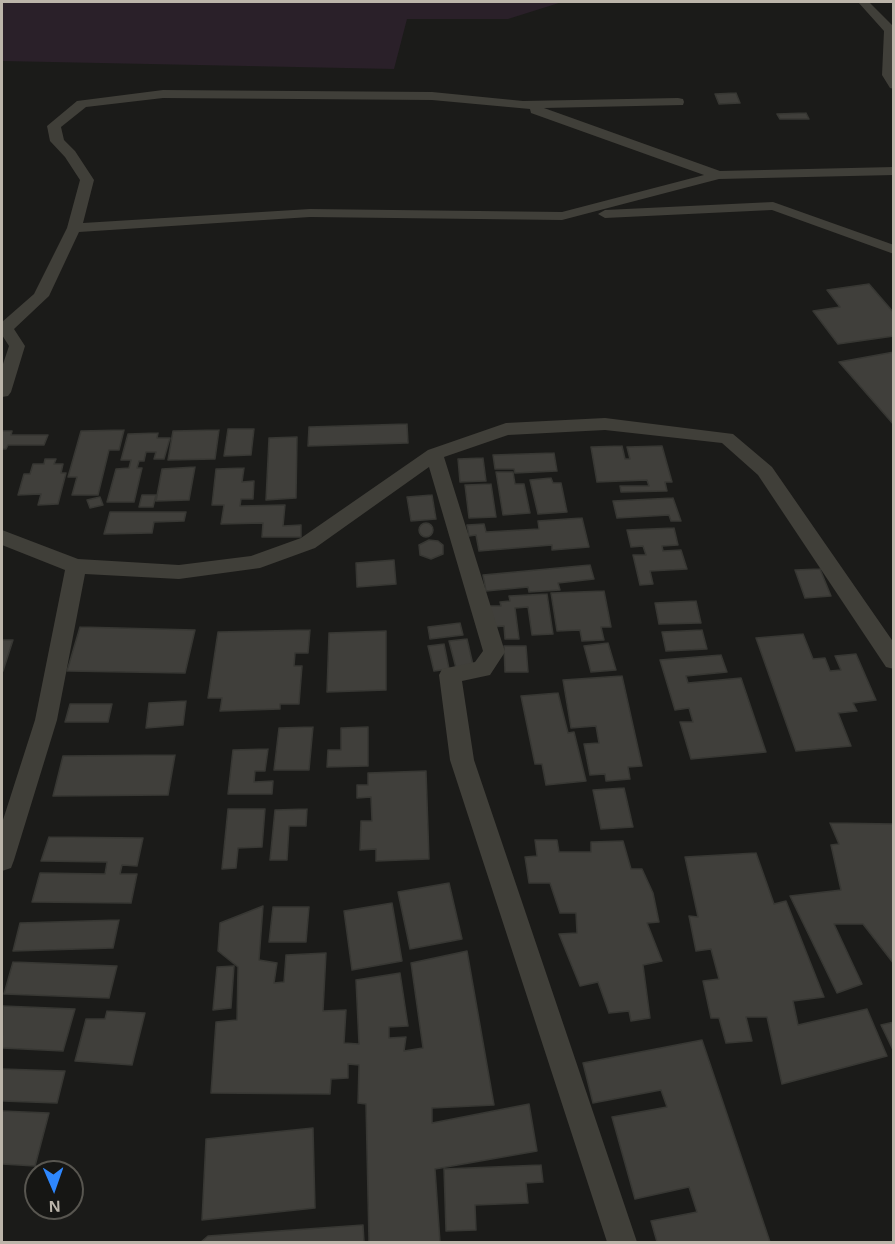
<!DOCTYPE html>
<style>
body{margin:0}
#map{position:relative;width:895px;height:1244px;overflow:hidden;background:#1b1b19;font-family:Helvetica,sans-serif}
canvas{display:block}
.frame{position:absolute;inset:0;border:3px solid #bcb5aa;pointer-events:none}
.north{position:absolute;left:24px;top:1160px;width:60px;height:60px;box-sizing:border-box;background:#161614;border:2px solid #585650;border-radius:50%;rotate:178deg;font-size:16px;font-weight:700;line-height:24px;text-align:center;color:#bcb5aa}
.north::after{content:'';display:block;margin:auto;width:21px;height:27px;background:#2e87fe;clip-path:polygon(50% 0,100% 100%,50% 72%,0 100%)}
</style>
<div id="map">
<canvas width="895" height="1244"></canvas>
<div class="frame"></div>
<div class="north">N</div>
</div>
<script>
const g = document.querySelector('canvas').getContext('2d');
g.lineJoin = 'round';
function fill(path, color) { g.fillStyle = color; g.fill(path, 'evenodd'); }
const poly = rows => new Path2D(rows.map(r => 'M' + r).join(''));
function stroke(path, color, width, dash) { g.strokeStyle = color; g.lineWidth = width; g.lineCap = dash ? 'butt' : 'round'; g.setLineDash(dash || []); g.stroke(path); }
fill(poly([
 [2,2,562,2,508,19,407,19,394,69,2,61]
]), '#2a2029');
const building = poly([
 [736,93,740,103,719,104,715,94,736,93],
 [806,113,809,119,780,119,777,114,806,113],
 [869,284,894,313,894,336,838,344,813,311,840,307,827,290,869,284],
 [894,352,894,425,839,362,894,352],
 [407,424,408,443,308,446,309,427,407,424],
 [228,429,254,429,251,455,224,456,228,429],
 [124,430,119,450,109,450,98,495,72,495,77,477,68,477,81,431,124,430],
 [219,430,215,459,168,460,173,431,219,430],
 [2,431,12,431,11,435,48,435,44,445,8,445,6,449,2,449,2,431],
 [158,433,157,438,170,438,164,459,154,459,156,452,146,452,144,461,139,461,137,468,142,468,134,502,107,502,116,469,129,468,131,460,121,460,128,434,158,433],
 [297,437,296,498,266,500,269,438,297,437],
 [622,446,625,459,630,459,627,447,662,446,672,482,665,482,667,491,621,492,620,486,649,486,647,480,597,482,591,447,622,446],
 [554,453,557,471,515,473,514,469,495,469,493,455,554,453],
 [483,458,486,481,460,482,458,459,483,458],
 [45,459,56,459,54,464,63,464,61,473,66,473,58,504,38,505,41,494,18,495,24,474,30,474,33,464,44,464,45,459],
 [195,467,189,500,156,501,162,469,195,467],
 [244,468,242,482,254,481,253,499,241,499,240,506,285,505,283,526,301,525,301,537,262,537,263,523,221,524,224,505,212,505,216,469,244,468],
 [496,472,513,472,515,484,524,484,530,513,503,515,496,472],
 [551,478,553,483,561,483,567,512,538,514,530,480,551,478],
 [491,484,496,517,469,518,465,485,491,484],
 [142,495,156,495,153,507,139,507,142,495],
 [432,495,436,519,411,521,407,497,432,495],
 [100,497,103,505,90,508,87,500,100,497],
 [673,498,681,521,671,521,669,515,617,518,613,501,673,498],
 [110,512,186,512,184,521,154,522,152,533,104,534,110,512],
 [582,518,589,547,552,550,552,545,479,551,476,535,469,536,467,525,484,524,486,532,539,529,538,521,582,518],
 '419 530a7 7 0 1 1 14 0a7 7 0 1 1-14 0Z',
 [674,528,678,545,662,546,663,551,681,550,687,569,650,571,653,584,640,585,633,555,646,555,643,546,631,547,627,530,674,528],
 [429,540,438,541,443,545,443,554,431,559,420,555,419,545,429,540],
 [394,560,396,584,357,587,356,563,394,560],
 [590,565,594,579,558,583,560,590,529,592,528,587,486,591,483,575,590,565],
 [820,569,831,596,805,598,795,570,820,569],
 [604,591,611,627,601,627,604,640,582,641,580,630,557,631,551,593,604,591],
 [547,594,553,634,532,635,528,607,515,608,519,639,505,639,504,626,491,627,489,606,501,606,500,602,510,601,509,596,547,594],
 [696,601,701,623,659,624,655,603,696,601],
 [460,623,463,635,430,639,428,627,460,623],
 [80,627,195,630,185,673,67,671,80,627],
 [310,630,308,653,295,653,294,666,302,666,299,704,280,704,280,709,220,711,222,698,208,698,218,632,310,630],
 [702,630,707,649,666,651,662,632,702,630],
 [386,631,386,690,327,692,329,633,386,631],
 [803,634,813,659,825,658,830,671,841,670,835,656,856,654,876,700,853,703,857,711,838,713,851,746,796,751,756,638,803,634],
 [467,639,473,665,456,668,449,641,467,639],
 [2,640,13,640,3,671,2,671,2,640],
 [608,643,616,670,591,672,584,646,608,643],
 [444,644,449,669,434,671,428,646,444,644],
 [504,646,526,646,528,672,505,672,504,646],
 [721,655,727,672,686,676,688,683,741,678,766,752,691,759,680,722,693,722,689,708,675,710,660,660,721,655],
 [622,676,642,766,628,767,630,779,606,781,605,774,590,775,584,744,599,743,596,726,571,728,563,680,622,676],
 [558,693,568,733,574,732,586,781,546,785,542,764,535,764,521,696,558,693],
 [186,701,183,725,146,728,149,703,186,701],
 [70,704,112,704,108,722,65,722,70,704],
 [313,727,309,770,274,770,279,728,313,727],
 [368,727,368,766,327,767,328,750,341,750,341,728,368,727],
 [268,749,265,771,255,771,254,782,273,781,272,794,228,794,233,750,268,749],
 [175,755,168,795,53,796,63,756,175,755],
 [426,771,429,859,376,861,376,849,360,850,361,821,372,821,371,797,357,798,357,785,368,785,368,773,426,771],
 [624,788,633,827,601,829,593,790,624,788],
 [228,809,265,809,262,847,238,848,236,868,222,869,228,809],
 [307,809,306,826,289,826,287,860,270,860,275,810,307,809],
 [830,823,894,824,894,964,863,924,834,924,862,984,837,993,790,896,841,890,831,845,839,844,830,823],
 [49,837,143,838,137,866,122,865,120,874,137,874,131,903,32,902,40,873,105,874,107,862,41,861,49,837],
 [535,840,557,840,559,852,591,852,591,842,623,841,631,869,642,869,653,893,659,922,647,923,662,961,643,965,650,1018,631,1021,629,1011,609,1013,598,982,580,986,559,934,577,933,576,913,560,913,550,883,529,883,525,857,537,856,535,840],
 [756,853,774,904,786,901,824,997,793,1001,798,1025,867,1009,887,1056,782,1084,767,1017,746,1017,752,1041,726,1043,719,1018,711,1018,703,981,719,979,711,949,696,951,689,916,698,917,685,857,756,853],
 [449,883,462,939,410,949,398,892,449,883],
 [392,903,402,961,352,970,344,911,392,903],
 [263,906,259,960,277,963,274,983,284,982,286,955,326,953,323,1011,346,1010,344,1043,359,1044,356,980,400,973,408,1026,389,1027,389,1038,406,1037,404,1051,423,1048,411,963,467,951,494,1105,432,1108,432,1123,529,1104,537,1151,435,1169,440,1242,369,1242,366,1104,358,1103,359,1065,348,1064,348,1078,331,1079,330,1094,211,1093,216,1022,237,1020,238,967,218,951,220,923,263,906],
 [273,907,309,907,306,942,269,942,273,907],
 [119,920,113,948,13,951,20,923,119,920],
 [13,962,117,966,109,998,4,994,13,962],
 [234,966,231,1008,213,1010,217,967,234,966],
 [3,1006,75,1009,63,1051,2,1048,3,1006],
 [107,1011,145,1013,132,1065,75,1061,86,1019,105,1019,107,1011],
 [894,1022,894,1052,881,1025,894,1022],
 [702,1040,770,1242,657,1242,651,1221,697,1212,689,1187,635,1199,612,1117,667,1107,661,1090,593,1103,583,1063,702,1040],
 [2,1069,65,1071,57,1103,2,1101,2,1069],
 [2,1111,49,1113,35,1166,2,1164,2,1111],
 [313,1128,315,1208,202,1220,206,1139,313,1128],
 [541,1165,543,1182,526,1183,528,1203,475,1205,476,1230,446,1231,444,1169,541,1165],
 [363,1225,364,1242,201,1242,208,1236,363,1225]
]);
fill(building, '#403f3b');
stroke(building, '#373733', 1.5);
fill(poly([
 [858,2,869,2,894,27,894,89,890,88,882,75,884,31,858,2],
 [163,90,432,92,523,101,678,98,683,99,684,102,683,105,544,108,720,171,894,167,894,175,719,179,562,220,310,217,79,232,49,296,14,329,25,346,11,392,8,396,2,397,2,367,9,346,2,335,2,322,34,294,67,228,80,180,65,157,50,141,47,126,77,101,163,90],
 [163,98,432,100,530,109,531,113,704,175,562,212,310,209,83,223,94,180,75,151,64,140,61,127,86,107,163,98],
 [773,202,894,245,894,254,772,210,605,218,598,214,605,210,773,202],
 [605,418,733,434,772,467,894,643,894,669,886,667,758,475,722,443,605,430,508,435,444,457,505,652,490,675,462,681,474,760,637,1242,607,1242,450,760,439,675,442,669,475,662,483,651,429,467,315,548,260,568,179,579,85,574,57,720,14,860,11,868,2,871,2,823,35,720,65,570,2,545,2,530,78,559,179,565,251,556,301,538,428,450,506,423,605,418]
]), '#403f39');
</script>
